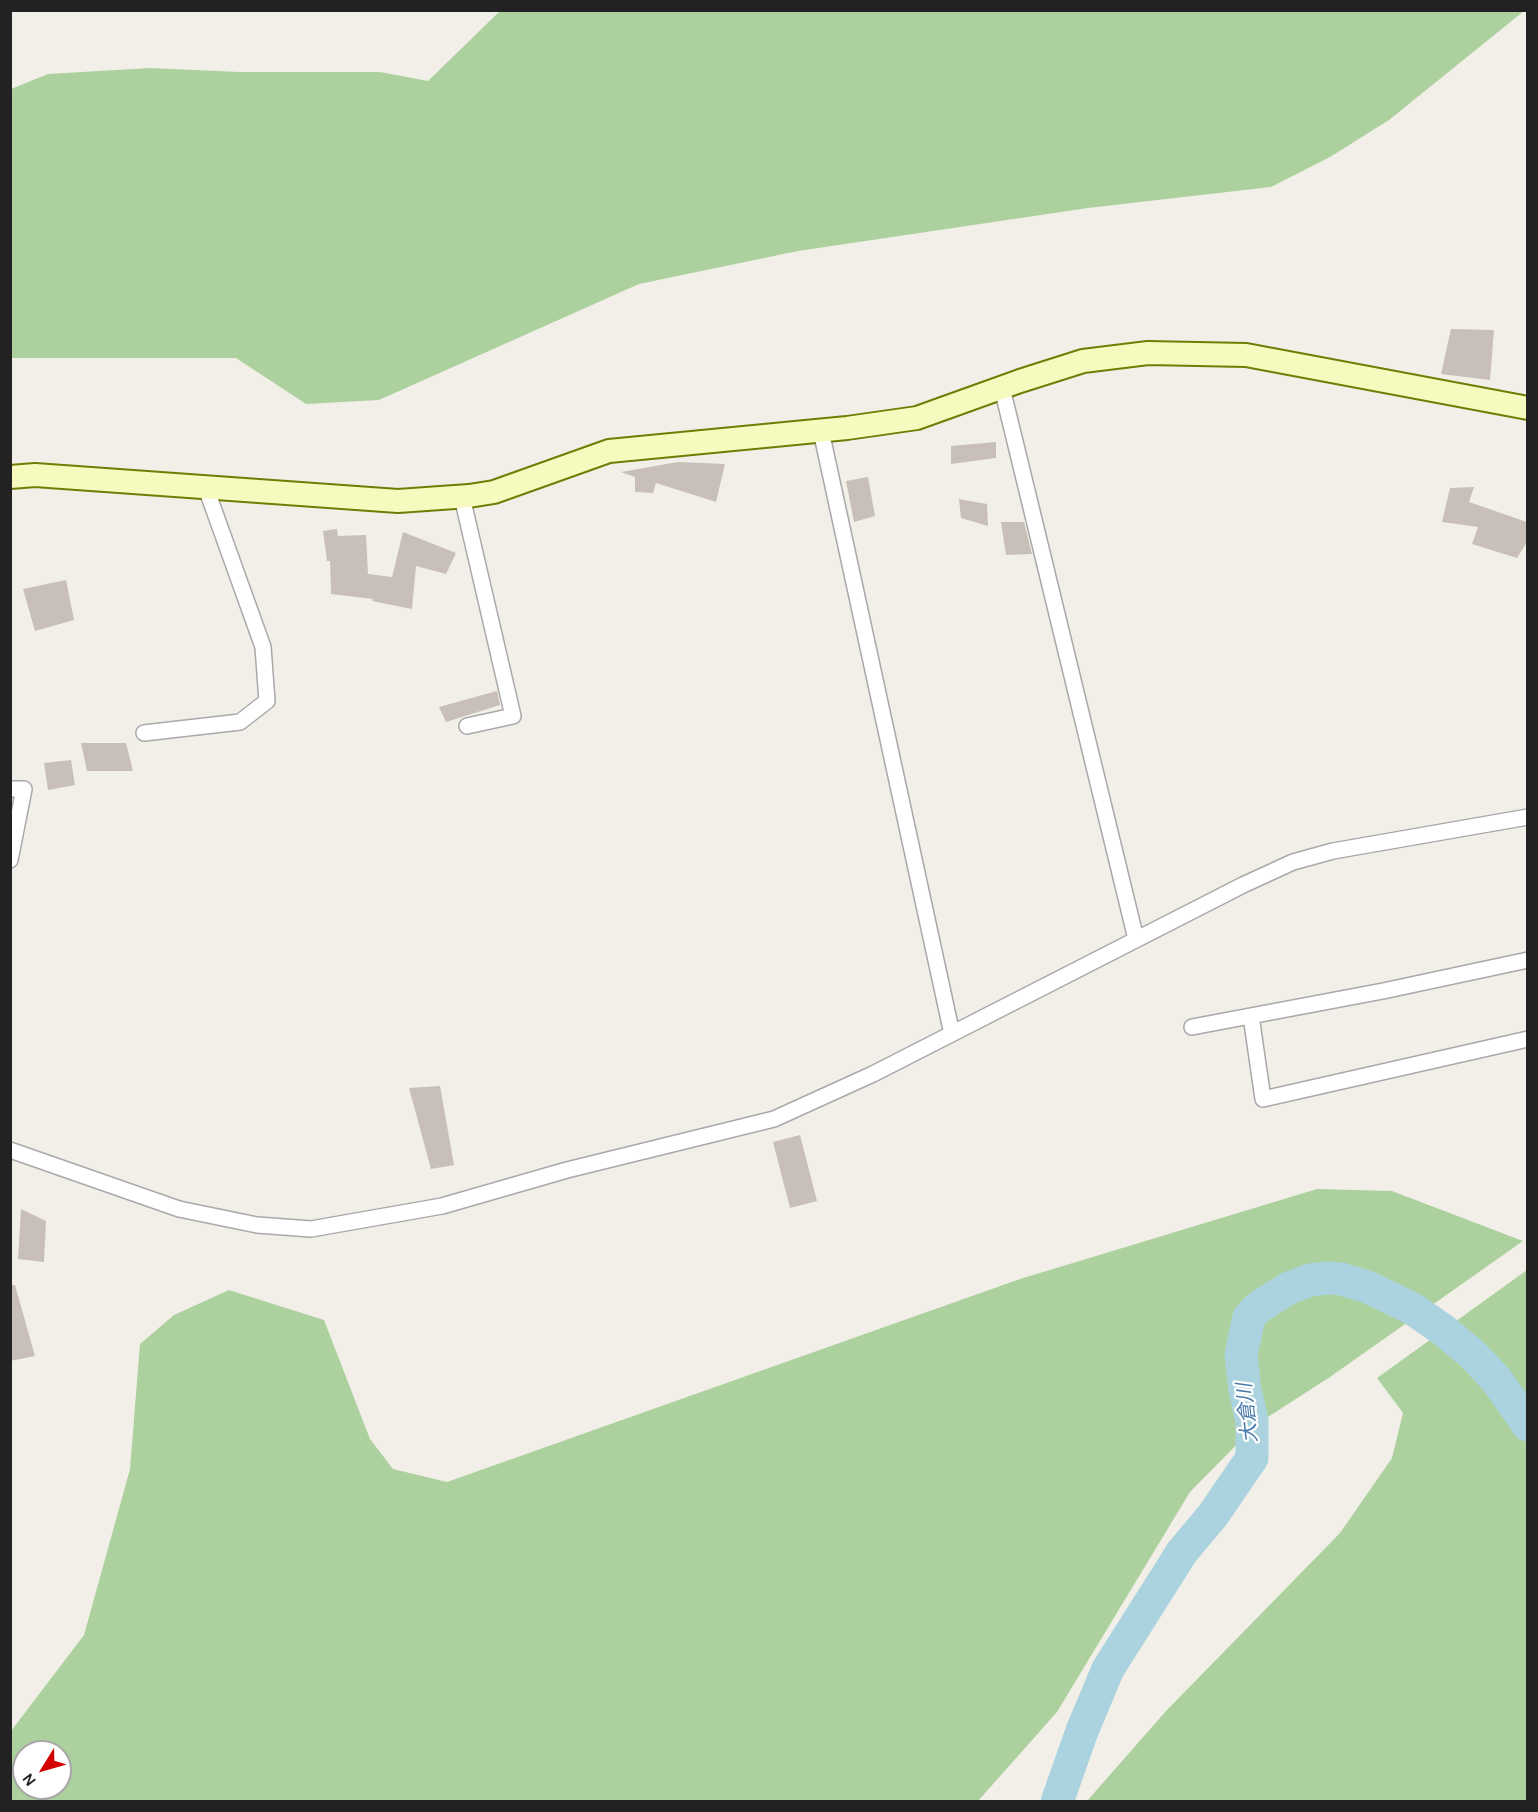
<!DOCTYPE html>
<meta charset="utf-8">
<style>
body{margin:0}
#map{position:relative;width:1538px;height:1812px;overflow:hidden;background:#f2efe9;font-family:Karla,sans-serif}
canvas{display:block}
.frame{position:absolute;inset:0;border:12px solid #222;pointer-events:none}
.north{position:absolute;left:12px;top:1740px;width:60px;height:60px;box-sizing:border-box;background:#fff;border:2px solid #a7a7a7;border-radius:50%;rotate:233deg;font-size:16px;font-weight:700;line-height:24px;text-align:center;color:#222}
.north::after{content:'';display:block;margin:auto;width:21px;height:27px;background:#d40000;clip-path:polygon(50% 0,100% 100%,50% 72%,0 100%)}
</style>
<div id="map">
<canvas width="1538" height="1812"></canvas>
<div class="frame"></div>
<div class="north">N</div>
</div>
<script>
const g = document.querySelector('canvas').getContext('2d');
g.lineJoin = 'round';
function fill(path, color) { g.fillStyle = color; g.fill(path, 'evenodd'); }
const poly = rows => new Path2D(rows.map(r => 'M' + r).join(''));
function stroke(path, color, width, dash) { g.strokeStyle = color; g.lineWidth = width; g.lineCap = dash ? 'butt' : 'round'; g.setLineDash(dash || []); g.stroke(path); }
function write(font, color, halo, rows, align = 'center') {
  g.font = font + ' Karla,"Noto Sans JP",sans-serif'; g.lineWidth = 4.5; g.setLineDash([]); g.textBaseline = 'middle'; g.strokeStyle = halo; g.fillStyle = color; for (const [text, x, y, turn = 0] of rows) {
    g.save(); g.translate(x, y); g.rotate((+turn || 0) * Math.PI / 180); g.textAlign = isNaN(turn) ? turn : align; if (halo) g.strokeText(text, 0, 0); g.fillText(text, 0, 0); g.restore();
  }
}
fill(poly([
 [500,11,500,10,1524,11,1389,120,1330,157,1271,187,1088,208,798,251,639,284,379,400,306,404,236,358,11,358,11,89,48,74,150,68,240,72,380,72,428,81],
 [1317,1189,1392,1191,1523,1241,1330,1377,1257,1424,1190,1492,1057,1712,978,1801,11,1801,11,1731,84,1635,130,1469,140,1344,174,1315,229,1290,324,1320,370,1439,393,1469,447,1482,1020,1279],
 [24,1752,60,1752,60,1788,24,1788],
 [1527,1270,1527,1801,1087,1801,1166,1711,1340,1533,1392,1458,1403,1413,1377,1378]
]), '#add19e');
stroke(poly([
 [1057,1802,1082,1731,1108,1669,1182,1552,1213,1515,1252,1458,1252,1421,1245,1390,1241,1355,1249,1317,1260,1306,1289,1288,1310,1280,1327,1278,1341,1279,1368,1287,1413,1309,1443,1330,1471,1353,1496,1379,1528,1425]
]), '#aad3df', 33);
fill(poly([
 [1451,329,1494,330,1490,380,1441,374],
 [996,442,996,458,951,464,951,446],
 [678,462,725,464,716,502,656,483,653,493,635,492,635,477,621,472],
 [868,477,875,516,854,522,846,481],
 [1474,487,1469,502,1527,522,1527,542,1517,558,1472,544,1478,527,1442,522,1450,488],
 [959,499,987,504,988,526,961,518],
 [1001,522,1024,522,1032,554,1006,555],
 [337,529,338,536,366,535,368,574,392,577,403,532,456,553,446,574,416,566,412,609,372,601,373,599,331,594,330,561,327,561,323,531],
 [66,580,74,620,35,631,23,589],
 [497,691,500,705,446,722,439,707],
 [81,743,126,743,133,771,87,771],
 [71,760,75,785,48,790,44,763],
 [440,1086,454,1165,431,1169,409,1088],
 [800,1135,817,1201,790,1208,773,1142],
 [21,1209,46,1221,44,1262,18,1259],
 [10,1285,15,1285,35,1356,10,1361]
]), '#c7bfb8');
const street = poly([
 [1002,388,1136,939],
 [821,431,952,1034],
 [462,497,513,716,467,726],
 [144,733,240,722,267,701,263,647,206,488],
 [10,789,24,789,10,860],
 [1251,1016,1263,1099,1528,1039],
 [1192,1027,1383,991,1528,960],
 [10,1150,179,1209,257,1225,311,1229,442,1206,567,1170,774,1119,873,1074,1243,885,1293,862,1333,851,1528,817]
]);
const secondary = poly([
 [10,477,35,475,398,501,469,496,494,492,609,451,847,428,917,418,1020,381,1083,361,1148,353,1246,355,1528,408]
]);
stroke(street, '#a9a9a9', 18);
stroke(secondary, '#707d05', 26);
stroke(street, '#fff', 15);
stroke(secondary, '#f7fabf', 22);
write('italic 20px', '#4a7aab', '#fff', [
 ["大倉川",1248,1413,-96]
]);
</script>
